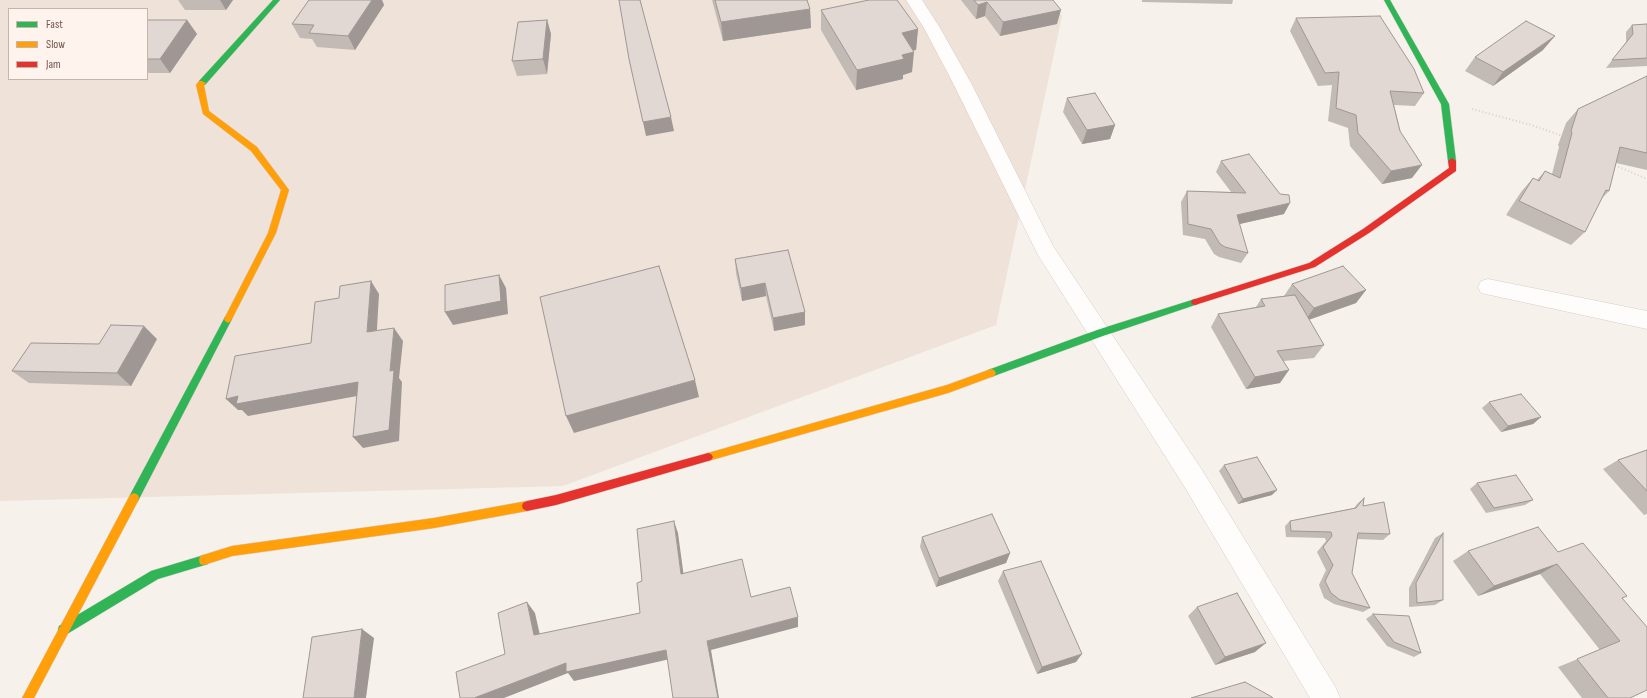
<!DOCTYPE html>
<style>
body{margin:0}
#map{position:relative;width:1647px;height:698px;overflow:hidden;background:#f6f1eb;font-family:"Sofia Sans Condensed",sans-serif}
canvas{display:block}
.legend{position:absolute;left:8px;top:8px;width:140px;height:72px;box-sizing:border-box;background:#fef4ed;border:1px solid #c6b4ad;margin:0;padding:5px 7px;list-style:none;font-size:12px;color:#73544d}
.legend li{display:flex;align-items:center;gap:8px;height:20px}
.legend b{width:20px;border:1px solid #c6b4ad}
</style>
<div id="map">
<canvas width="1647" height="698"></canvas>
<ul class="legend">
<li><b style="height:5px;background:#30b455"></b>Fast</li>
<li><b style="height:5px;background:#ff9f0a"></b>Slow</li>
<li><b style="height:5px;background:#e5322d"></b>Jam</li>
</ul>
</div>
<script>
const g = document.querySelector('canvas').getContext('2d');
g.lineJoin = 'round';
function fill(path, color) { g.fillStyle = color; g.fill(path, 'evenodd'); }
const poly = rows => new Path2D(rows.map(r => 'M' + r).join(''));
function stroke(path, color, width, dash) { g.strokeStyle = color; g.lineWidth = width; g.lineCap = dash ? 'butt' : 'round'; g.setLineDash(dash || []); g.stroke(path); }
fill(poly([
 [0,0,1049,0,1062,16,996,325,563,486,0,501],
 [9,9,147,9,147,79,9,79]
]), '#efe2d9');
const street = poly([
 [906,0,922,0,940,28,971,83,1053,246,1202,470,1336,688,1340,698,1310,698,1184,486,1038,255,953,83,924,28,906,0],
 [1488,279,1647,311,1647,329,1481,293,1478,287,1481,281,1488,279]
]);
const fast = poly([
 [273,0,280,0,205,85,199,85,199,81,273,0],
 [1384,0,1390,0,1449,104,1456,161,1455,163,1452,164,1448,161,1441,104,1384,0],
 [1195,299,1199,302,1198,304,1103,336,991,377,988,376,986,373,988,370,1097,330,1195,299],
 [228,315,231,317,232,319,138,501,134,503,130,501,129,498,130,495,225,317,228,315],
 [204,555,208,556,209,560,208,564,158,579,67,634,63,635,59,634,58,630,59,626,151,571,204,555]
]);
const slow = poly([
 [199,81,202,81,206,83,204,85,209,111,257,147,289,190,276,233,231,321,228,323,225,321,224,319,268,233,281,190,251,151,203,114,196,85,199,81],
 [991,369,994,370,996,373,994,376,948,393,708,461,705,460,703,457,705,454,708,453,947,385,991,369],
 [134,493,138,495,139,498,138,501,34,698,22,698,130,495,134,493],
 [527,501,531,503,532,506,531,509,527,511,434,528,232,556,204,565,200,564,199,560,200,556,232,546,434,518,527,501]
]);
const jam = poly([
 [1452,158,1456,161,1456,171,1369,233,1315,267,1195,305,1192,304,1191,302,1192,300,1309,263,1363,229,1449,168,1448,161,1452,158],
 [708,453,711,454,713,457,711,460,708,461,556,505,527,511,523,509,522,506,523,503,527,501,556,495,708,453]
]);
stroke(street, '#d5ccc8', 1);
stroke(fast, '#d6ccc8', 1);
stroke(slow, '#d6ccc8', 1);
stroke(jam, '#d6ccc8', 1);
stroke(poly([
 [1472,109,1531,125,1563,136],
 [1612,164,1647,179]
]), '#d9d0ce', 2, [1, 2.5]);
fill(street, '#fefdfc');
fill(fast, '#30b455');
fill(slow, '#ff9f0a');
fill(jam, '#e5322d');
fill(poly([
 [178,0,233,0,226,10,185,10],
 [309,0,382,0,384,5,355,50,317,47,312,39,300,38,292,24],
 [712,0,807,0,810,9,811,28,723,41],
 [961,0,1053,0,1057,24,1000,36,985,16,976,19],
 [1142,0,1233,0,1232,4,1142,2],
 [821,10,918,29,916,50,913,50,912,72,903,75,903,79,856,90,821,30],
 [1296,18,1424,93,1415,106,1394,105,1412,178,1382,184,1350,146,1348,128,1328,121,1332,85,1318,86,1290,31],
 [147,20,187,20,197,34,170,73,147,73],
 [547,20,551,34,547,74,517,76,512,61],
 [1647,24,1647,66,1606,68,1626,42,1626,32,1632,25],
 [1543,50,1493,86,1465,71,1475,57],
 [1647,76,1647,170,1616,163,1609,191,1602,198,1585,232,1571,245,1506,215,1521,192,1533,178,1537,180,1545,171,1552,174,1559,147,1558,145,1566,123,1578,109],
 [1067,98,1115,125,1110,139,1082,144,1063,112],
 [1221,161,1284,214,1239,224,1248,253,1241,263,1219,257,1214,254,1205,239,1183,235,1181,202,1187,191,1231,192,1216,172],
 [788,250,805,325,774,331,766,296,742,301,736,273,735,259],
 [1292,284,1366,290,1356,303,1309,320,1324,345,1314,358,1284,361,1280,383,1246,389,1211,327,1218,314,1256,307,1261,299,1284,296],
 [157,339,131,386,29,383,12,371,99,344],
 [1489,402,1541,417,1533,424,1501,432,1482,408],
 [1647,450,1647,514,1644,515,1603,469,1618,460],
 [1224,465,1272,495,1238,504,1219,471],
 [1477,483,1533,500,1525,505,1486,513,1470,489],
 [1364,498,1363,506,1390,534,1383,540,1357,539,1352,573,1370,608,1363,612,1334,604,1324,598,1319,585,1326,570,1317,552,1326,541,1325,538,1286,537,1285,526,1290,521,1354,508,1358,503],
 [1443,533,1443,600,1435,605,1409,607,1409,588,1435,538],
 [922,537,1010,553,1006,563,936,587,920,547],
 [1468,551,1558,552,1627,596,1622,598,1630,698,1582,698,1558,667,1600,650,1540,574,1478,596,1453,561],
 [1003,571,1076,662,1037,674,998,581],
 [1197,607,1255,652,1215,665,1188,616],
 [1373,614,1421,653,1414,657,1387,646,1366,619]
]), '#c2bab5');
fill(poly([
 [220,0,233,0,226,10],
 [372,0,382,0,384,5,355,50,348,36],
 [987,2,985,16,976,19,978,5],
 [810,9,811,28,723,41,721,22],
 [1061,10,1057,24,1000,36,1003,22],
 [187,20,197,34,170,73,160,59],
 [547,20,551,34,547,74,543,59],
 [918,29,916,50,900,53,902,33],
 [1555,36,1543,50,1493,86,1503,72],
 [914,52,912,72,903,75,903,79,856,90,857,70,902,55],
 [671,117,674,131,646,136,643,122],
 [1115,125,1110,139,1082,144,1087,130],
 [1422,165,1412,178,1382,184,1391,171],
 [1290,203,1284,214,1231,226,1237,215],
 [499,275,506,288,508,314,453,325,445,312],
 [371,281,379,294,376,345,367,332],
 [765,283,766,296,742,301,741,288],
 [1366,290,1356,303,1305,321,1314,308],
 [805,312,805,325,774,331,773,318],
 [144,326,157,339,131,386,117,373],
 [394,328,403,341,399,378,402,382,399,441,363,448,353,437,390,371],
 [1289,370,1280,383,1246,389,1255,377],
 [695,380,699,397,574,433,566,416],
 [358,382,368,394,248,416,242,410,238,410,226,399,238,396],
 [1541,417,1533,424,1501,432,1508,426],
 [1277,490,1272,495,1238,504,1243,499],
 [674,521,678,533,685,585,681,574],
 [1010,553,1006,563,936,587,939,578],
 [1557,564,1540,574,1478,596,1494,586],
 [527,602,535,613,542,644,534,635],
 [798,617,798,627,711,650,719,698,718,698,707,641],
 [362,629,374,638,366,698,354,698],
 [1266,643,1255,652,1215,665,1225,657],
 [666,650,670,659,574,681,568,673,504,698,474,698,566,663],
 [1082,654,1076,662,1037,674,1042,667]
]), '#9e9794');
const building = poly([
 [309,0,372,0,348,36,309,33,314,25,292,24,309,0],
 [619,0,640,0,671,117,643,122,629,59,619,0],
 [715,0,807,0,810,9,721,22,715,0],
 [869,0,897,0,918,29,902,33,914,52,902,55,904,59,857,70,821,10,869,0],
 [974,0,1053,0,1061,10,1003,22,987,2,978,5,974,0],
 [1380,16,1414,69,1424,93,1390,91,1400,131,1422,165,1391,171,1358,133,1356,115,1336,108,1339,72,1325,73,1296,18,1380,16],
 [147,20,187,20,160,59,147,59,147,20],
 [547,20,543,59,512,61,518,22,547,20],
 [1526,21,1555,36,1503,72,1475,57,1526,21],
 [1647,24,1647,58,1612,60,1633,34,1632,25,1647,24],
 [1647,76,1647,153,1620,147,1609,191,1606,190,1585,232,1519,201,1533,178,1539,181,1545,171,1560,178,1572,133,1571,131,1578,109,1647,76],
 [1095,93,1115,125,1087,130,1067,98,1095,93],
 [1249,154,1280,194,1289,195,1290,203,1237,215,1248,253,1225,247,1220,244,1211,229,1188,224,1187,191,1246,193,1221,161,1249,154],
 [788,250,805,312,773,318,765,283,741,288,735,259,788,250],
 [659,266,695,380,566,416,540,297,659,266],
 [1343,266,1366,290,1314,308,1292,284,1343,266],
 [499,275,501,301,445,312,445,285,499,275],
 [371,281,367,332,394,328,390,371,394,370,389,430,353,437,358,382,236,404,238,396,226,399,235,356,311,343,315,302,339,298,340,286,371,281],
 [1295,295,1324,345,1277,351,1289,370,1255,377,1218,314,1265,306,1261,299,1295,295],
 [111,325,144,326,117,373,12,371,31,343,99,344,111,325],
 [1521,394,1541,417,1508,426,1489,402,1521,394],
 [1647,450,1647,491,1618,460,1647,450],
 [1257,457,1277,490,1243,499,1224,465,1257,457],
 [1516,475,1533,500,1494,508,1477,483,1516,475],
 [1364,498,1363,506,1384,502,1390,534,1358,533,1352,573,1370,608,1340,600,1331,593,1325,581,1333,565,1323,547,1332,536,1331,532,1291,531,1290,521,1356,508,1364,498],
 [992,514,1010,553,939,578,922,537,992,514],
 [674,521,681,574,742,559,751,597,790,587,798,617,707,641,718,698,673,698,666,650,566,672,566,663,474,698,460,698,456,672,505,654,498,613,527,602,534,635,640,613,637,583,642,581,637,529,674,521],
 [1538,527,1558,552,1583,543,1627,596,1622,598,1647,627,1647,690,1630,698,1608,698,1577,659,1620,641,1557,564,1494,586,1468,551,1538,527],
 [1443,533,1443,600,1417,603,1416,583,1443,533],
 [1041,561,1082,654,1042,667,1003,571,1041,561],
 [1237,593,1266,643,1225,657,1197,607,1237,593],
 [1373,614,1409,616,1421,653,1394,642,1373,614],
 [362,629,354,698,303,698,312,637,362,629],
 [1245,682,1272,697,1273,698,1191,698,1245,682]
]);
fill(building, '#e2d8d3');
stroke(building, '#9e9794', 1);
</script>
